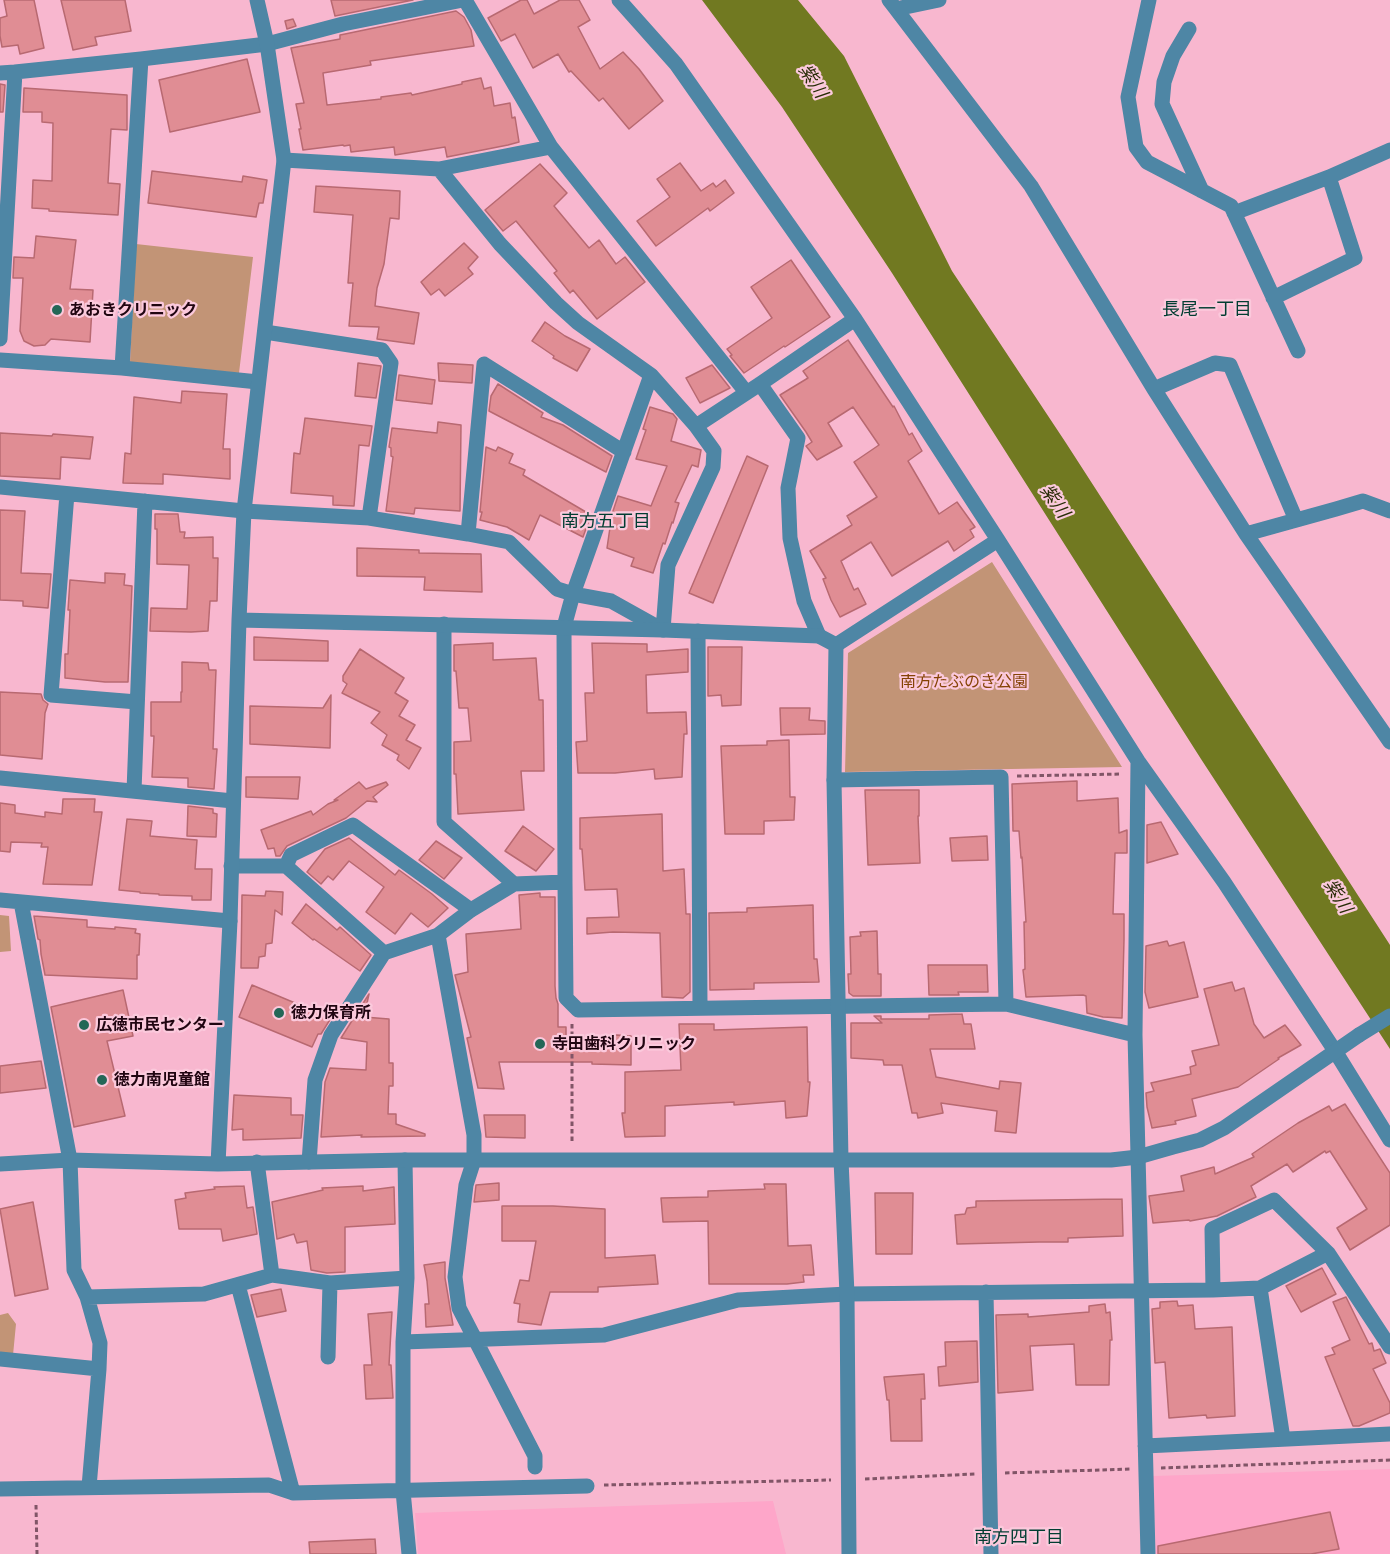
<!DOCTYPE html>
<meta charset="utf-8">
<style>
body{margin:0}
canvas{display:block;background:#f8b7cf}
</style>
<canvas width="1390" height="1554"></canvas>
<script>
const g = document.querySelector('canvas').getContext('2d');
g.lineJoin = 'round';
function fill(path, color) { g.fillStyle = color; g.fill(path, 'evenodd'); }
const poly = rows => new Path2D(rows.map(r => 'M' + r).join(''));
function stroke(path, color, width, dash) { g.strokeStyle = color; g.lineWidth = width; g.lineCap = dash ? 'butt' : 'round'; g.setLineDash(dash || []); g.stroke(path); }
function write(font, color, halo, rows, align = 'center') {
  g.font = font + ' "Exo 2","Noto Sans JP",sans-serif'; g.lineWidth = 4.5; g.setLineDash([]); g.textBaseline = 'middle'; g.strokeStyle = halo; g.fillStyle = color; for (const [text, x, y, turn = 0] of rows) {
    g.save(); g.translate(x, y); g.rotate((+turn || 0) * Math.PI / 180); g.textAlign = isNaN(turn) ? turn : align; if (halo) g.strokeText(text, 0, 0); g.fillText(text, 0, 0); g.restore();
  }
}
fill(poly([
 [1390,1469,1390,1554,1156,1554,1153,1476],
 [773,1501,786,1554,418,1554,415,1513]
]), '#fea6c9');
fill(poly([
 [136,244,253,257,239,373,130,362],
 [992,562,1122,767,845,772,848,653],
 [0,915,9,916,11,951,0,952],
 [8,1313,16,1324,13,1355,0,1354,0,1315]
]), '#c29476');
fill(poly([
 [702,0,798,0,844,56,952,271,1066,443,1390,945,1390,1049,1201,759,892,273,782,107]
]), '#717921');
const building = poly([
 [4,0,34,0,44,48,20,54,18,45,2,47,0,36,0,18,7,16,4,0],
 [61,0,125,0,131,31,95,37,97,45,73,50,61,0],
 [331,0,413,0,335,16,331,0],
 [521,0,527,0,534,14,560,0,579,0,590,20,578,27,600,69,623,52,639,69,663,101,629,129,603,98,599,101,571,71,569,72,558,54,533,68,515,34,501,41,488,18,521,0],
 [456,11,464,17,471,30,474,46,370,61,371,65,323,73,327,105,381,99,381,97,411,93,412,95,462,84,462,82,481,78,484,89,491,87,494,106,510,103,512,118,515,117,519,142,508,145,447,157,445,147,395,155,394,147,351,152,350,145,344,146,343,145,303,150,299,129,301,129,296,104,304,103,291,48,340,39,340,35,345,34,456,11],
 [293,19,296,26,287,29,285,21,293,19],
 [247,59,260,112,170,132,159,80,247,59],
 [0,84,5,85,3,112,0,112,0,84],
 [24,88,127,95,127,130,111,129,108,183,120,184,118,215,49,211,49,209,32,208,33,180,52,181,53,123,42,122,42,112,23,112,24,88],
 [680,163,701,191,713,183,716,187,725,180,734,193,710,211,708,208,656,246,637,221,670,197,657,179,680,163],
 [540,164,567,193,554,206,589,248,599,240,616,264,625,257,645,282,597,319,573,290,570,293,554,273,557,271,516,221,503,231,485,210,540,164],
 [152,171,242,182,243,176,267,180,263,203,259,203,256,217,148,203,152,171],
 [316,186,400,191,399,219,390,218,384,264,377,288,375,306,419,313,414,344,377,339,379,327,349,326,353,283,348,283,353,215,314,212,316,186],
 [36,236,76,240,70,289,93,290,90,342,51,339,45,345,34,346,24,341,20,331,23,278,13,278,14,257,34,258,36,236],
 [464,243,478,257,468,268,473,274,445,296,439,289,431,295,421,282,464,243],
 [791,260,830,317,785,347,784,346,744,373,730,356,732,355,727,349,772,318,751,287,791,260],
 [545,322,565,336,590,349,577,371,553,358,554,356,532,341,545,322],
 [848,340,893,407,894,406,909,435,912,433,922,451,908,461,939,514,957,502,975,527,970,530,974,537,954,551,948,541,892,576,871,542,841,561,854,590,858,588,866,604,840,617,831,600,823,579,826,578,810,551,852,525,847,516,877,497,854,462,879,445,853,407,828,423,842,446,817,460,806,446,812,442,806,432,780,395,808,378,803,371,848,340],
 [358,363,381,366,376,398,355,396,358,363],
 [438,363,473,365,472,383,439,381,438,363],
 [712,365,730,388,700,403,686,378,712,365],
 [399,375,435,380,432,404,396,400,399,375],
 [498,384,543,413,541,417,563,425,612,456,606,472,489,411,491,396,498,384],
 [182,391,227,394,223,449,230,449,230,479,163,474,163,484,123,483,125,453,131,454,134,397,181,403,182,391],
 [650,407,673,414,677,419,671,441,701,450,698,467,692,465,675,502,679,503,673,523,672,522,665,544,663,543,653,573,631,566,634,558,607,548,612,514,618,496,651,506,667,466,636,459,646,430,643,429,650,407],
 [305,418,372,426,369,446,359,445,354,506,333,505,333,496,291,493,294,453,300,454,305,418],
 [438,422,461,425,460,511,415,508,414,514,386,511,393,457,391,456,391,448,389,447,392,428,437,433,438,422],
 [0,433,52,436,53,434,93,437,90,459,61,457,60,479,0,476,0,433],
 [486,447,496,451,498,447,513,454,509,463,525,470,523,475,591,515,583,537,540,515,529,540,507,527,480,520,482,512,480,512,486,447],
 [747,456,768,466,713,603,689,593,747,456],
 [0,510,25,511,21,573,51,574,48,608,23,606,23,601,0,600,0,510],
 [155,514,178,514,180,532,185,532,184,538,213,537,213,558,218,558,217,601,210,601,208,631,191,632,150,631,151,608,187,609,189,565,157,564,157,529,155,529,155,514],
 [357,548,419,550,419,553,481,554,482,592,424,590,425,577,357,576,357,548],
 [105,573,125,574,124,585,132,586,128,682,105,682,65,678,65,654,68,654,70,610,68,610,70,580,105,583,105,573],
 [254,637,328,641,328,661,254,660,254,637],
 [493,643,493,660,536,658,539,700,543,700,544,771,521,771,524,810,458,814,456,774,454,774,454,742,471,741,468,708,459,708,456,671,454,671,454,645,493,643],
 [592,643,647,644,647,652,688,649,688,672,646,675,647,713,686,712,687,734,684,734,682,777,655,779,654,769,615,773,578,773,576,742,587,741,585,693,594,693,592,643],
 [708,647,742,647,741,705,722,706,721,695,708,696,708,647],
 [360,649,404,678,395,693,408,701,399,716,415,725,406,740,421,748,409,769,397,760,399,755,382,745,387,735,371,723,380,712,342,693,347,684,343,681,343,676,360,649],
 [182,662,208,663,209,670,216,670,213,749,217,749,214,789,188,787,188,778,152,777,154,736,151,736,151,702,181,702,181,692,182,692,182,662],
 [0,692,41,694,43,700,48,704,45,713,42,759,0,755,0,692],
 [331,695,330,748,250,744,250,706,323,708,331,695],
 [780,708,810,708,809,720,825,721,825,734,781,735,780,708],
 [789,740,790,797,795,797,794,820,764,821,764,834,725,834,721,746,767,745,767,741,789,740],
 [246,777,300,777,298,799,246,797,246,777],
 [1077,781,1077,801,1118,798,1119,833,1127,830,1127,853,1115,853,1113,914,1124,914,1124,940,1122,1018,1103,1017,1087,1013,1086,996,1083,995,1026,997,1023,970,1025,969,1024,922,1026,922,1022,857,1021,858,1019,831,1013,831,1012,784,1077,781],
 [359,782,366,789,386,782,388,785,373,797,377,802,367,801,346,818,287,846,280,856,276,856,274,848,268,849,261,830,311,811,313,815,328,804,338,800,334,800,359,782],
 [865,790,919,790,919,816,918,816,920,863,868,865,865,790],
 [63,799,95,799,94,812,102,812,92,885,43,884,48,847,41,847,42,843,11,842,10,852,0,851,0,803,15,805,15,813,45,817,45,812,62,814,63,799],
 [188,806,213,809,213,813,217,814,216,837,187,836,188,806],
 [662,814,663,871,684,869,686,914,690,914,690,992,683,998,662,997,660,933,613,932,587,934,587,918,619,917,617,889,585,890,582,849,580,849,580,818,662,814],
 [127,819,152,821,150,836,197,840,195,869,212,869,211,900,192,900,192,896,159,895,159,894,140,893,140,892,119,890,127,819],
 [1161,822,1178,854,1147,863,1147,825,1161,822],
 [523,826,554,849,536,871,505,851,523,826],
 [987,836,988,860,952,861,950,838,987,836],
 [349,838,395,875,399,870,432,894,448,908,428,927,411,913,395,934,366,912,384,887,349,861,333,880,328,876,321,884,307,872,325,849,349,838],
 [436,841,462,858,444,879,419,860,436,841],
 [266,891,283,892,282,915,275,910,272,943,266,944,265,956,259,957,258,968,241,968,242,895,265,896,266,891],
 [540,893,540,897,555,897,555,986,556,998,558,1004,558,1027,566,1027,566,1039,617,1035,631,1036,631,1065,592,1064,592,1062,499,1062,504,1089,478,1088,467,1038,471,1037,455,975,468,972,466,934,521,929,519,895,540,893],
 [306,904,337,930,340,927,371,955,360,971,314,939,313,940,292,923,306,904],
 [813,905,814,959,817,959,819,982,754,983,754,989,710,990,709,913,747,912,747,908,813,905],
 [34,916,87,920,87,927,115,929,115,927,136,929,135,933,140,934,139,955,137,955,137,979,45,975,41,954,40,940,38,939,34,916],
 [877,931,878,974,881,974,881,996,853,996,849,993,848,974,851,974,850,937,861,936,860,932,877,931],
 [1167,941,1169,946,1184,942,1198,997,1149,1008,1145,992,1146,946,1167,941],
 [928,965,987,965,988,992,958,992,959,995,929,995,928,965],
 [1232,982,1235,991,1244,988,1254,1024,1264,1038,1285,1025,1301,1045,1278,1058,1279,1059,1238,1087,1192,1099,1196,1116,1175,1121,1176,1124,1152,1128,1147,1107,1146,1093,1154,1091,1151,1083,1191,1074,1190,1067,1196,1065,1192,1051,1219,1045,1204,989,1232,982],
 [252,985,331,1018,321,1034,318,1034,312,1047,239,1017,252,985],
 [123,990,133,1036,107,1041,125,1116,74,1127,51,1007,123,990],
 [369,994,364,1017,389,1019,389,1063,393,1063,393,1086,389,1086,388,1114,396,1114,396,1124,425,1134,425,1136,361,1137,362,1135,321,1137,325,1082,330,1068,366,1070,367,1042,341,1038,369,994],
 [962,1014,964,1024,971,1024,975,1049,930,1049,936,1077,999,1089,1000,1081,1021,1083,1016,1133,995,1131,997,1111,941,1103,943,1113,918,1118,917,1113,912,1113,902,1065,884,1065,883,1060,851,1058,851,1023,882,1023,874,1016,881,1016,881,1019,929,1019,929,1015,962,1014],
 [679,1024,714,1024,714,1030,807,1027,808,1082,810,1082,807,1116,786,1118,785,1101,734,1105,734,1102,665,1106,665,1136,625,1137,622,1113,625,1113,625,1072,681,1070,679,1024],
 [41,1061,46,1088,0,1093,0,1066,41,1061],
 [234,1095,291,1098,291,1115,303,1115,301,1138,243,1140,243,1129,232,1130,234,1095],
 [1345,1104,1390,1173,1390,1225,1350,1250,1337,1228,1367,1209,1330,1151,1326,1153,1325,1151,1293,1172,1287,1164,1251,1186,1256,1197,1217,1216,1190,1221,1189,1220,1153,1223,1149,1196,1184,1191,1181,1176,1214,1167,1215,1174,1254,1157,1252,1154,1298,1123,1329,1106,1332,1111,1345,1104],
 [484,1115,525,1115,525,1138,486,1137,484,1115],
 [499,1183,499,1200,474,1202,476,1185,499,1183],
 [764,1184,786,1184,788,1246,811,1245,814,1275,803,1275,804,1282,787,1284,709,1284,708,1221,663,1222,661,1198,708,1197,708,1191,765,1189,764,1184],
 [244,1186,247,1208,253,1207,257,1234,223,1241,221,1229,179,1229,175,1200,186,1198,185,1193,215,1189,214,1187,244,1186],
 [363,1186,363,1191,394,1187,395,1224,345,1227,345,1272,327,1273,311,1270,307,1241,297,1243,294,1234,277,1239,272,1202,323,1190,322,1188,363,1186],
 [875,1193,913,1193,912,1254,876,1254,875,1193],
 [1122,1199,1123,1236,1068,1238,1068,1242,1039,1242,957,1244,955,1215,965,1214,967,1208,976,1207,976,1201,1122,1199],
 [33,1202,48,1289,15,1296,0,1209,33,1202],
 [502,1206,553,1206,605,1209,605,1258,655,1255,658,1284,598,1287,598,1292,550,1292,541,1325,518,1322,520,1304,514,1303,520,1280,529,1281,536,1241,502,1241,502,1206],
 [445,1262,445,1278,453,1325,426,1327,425,1304,429,1304,427,1281,424,1265,445,1262],
 [1322,1268,1336,1294,1301,1312,1286,1286,1322,1268],
 [281,1289,286,1311,257,1317,251,1295,281,1289],
 [1346,1297,1369,1344,1372,1343,1374,1351,1380,1349,1386,1363,1373,1369,1390,1403,1390,1413,1359,1426,1353,1426,1325,1357,1335,1354,1332,1348,1350,1340,1333,1302,1346,1297],
 [1177,1301,1178,1306,1193,1305,1195,1329,1232,1327,1235,1416,1207,1418,1206,1415,1169,1418,1165,1362,1155,1363,1152,1309,1160,1308,1160,1302,1177,1301],
 [1105,1304,1106,1313,1110,1312,1112,1340,1110,1340,1109,1385,1076,1385,1074,1344,1030,1346,1033,1390,998,1393,996,1315,1028,1314,1028,1317,1089,1312,1089,1306,1105,1304],
 [392,1312,389,1365,391,1365,393,1398,366,1399,364,1365,372,1365,368,1314,392,1312],
 [977,1341,978,1382,939,1386,938,1367,946,1366,945,1342,977,1341],
 [924,1374,925,1399,921,1399,922,1441,891,1441,889,1400,887,1400,884,1377,924,1374],
 [1330,1512,1339,1549,1311,1554,1158,1554,1158,1546,1330,1512],
 [375,1539,376,1554,310,1554,309,1542,375,1539]
]);
fill(building, '#e08d94');
stroke(building, '#b86971', 1.5);
stroke(poly([
 [1017,776,1122,774],
 [572,1024,572,1143],
 [1161,1468,1390,1460],
 [1005,1473,1131,1469],
 [865,1479,975,1474],
 [604,1485,831,1480],
 [36,1505,37,1554]
]), '#815567', 3, [4.5, 3]);
stroke(poly([
 [465,0,551,147,746,392],
 [619,0,676,64,855,319,998,540,1138,761,1224,882,1335,1051,1390,1140],
 [889,0,896,9,939,0],
 [1149,0,1128,97,1136,147,1147,162,1231,206,1298,351],
 [896,9,1031,186,1154,389,1246,534,1390,742],
 [1189,29,1173,56,1164,82,1162,104,1202,191],
 [15,72,141,59,267,44,343,24,463,0],
 [0,73,15,72,0,339],
 [439,169,551,147],
 [1329,177,1390,150],
 [1234,213,1329,177,1355,258,1273,298],
 [265,332,382,350,391,363,369,518],
 [0,360,122,368,258,382],
 [122,368,141,59],
 [651,375,573,594,564,627,565,882,566,998,578,1010,1006,1004],
 [760,384,798,438,788,488,790,538,804,601,819,636],
 [1154,389,1215,363,1230,365,1296,520],
 [696,426,760,384,855,319],
 [0,487,244,511,369,518,468,534,509,542,557,589,573,594,611,601,663,630,668,565,713,467,714,451,696,426,651,375,578,323,556,303,500,244,439,169,284,160],
 [67,494,51,695,137,702],
 [468,534,484,364,624,452],
 [1246,534,1336,509,1363,501,1390,511],
 [444,624,444,822,514,884],
 [698,631,700,1007],
 [836,645,998,540],
 [1138,761,1135,1035,1148,1554],
 [0,778,233,801],
 [834,780,1001,777,1006,1004,1135,1035],
 [134,791,145,501],
 [231,866,286,866,384,953,438,935,471,910,514,884,565,882],
 [286,866,291,855,353,825,471,910],
 [0,900,230,921],
 [21,902,70,1160,74,1270,87,1297,100,1343,99,1369,89,1487],
 [438,935,474,1135,474,1160,466,1185,455,1277,459,1308,535,1456,535,1467],
 [1359,1035,1390,1016],
 [405,1160,407,1278,403,1342,403,1491,409,1554],
 [257,1162,272,1275],
 [309,1162,315,1080,331,1035,384,953],
 [238,1285,293,1493],
 [1260,1288,1283,1439],
 [1213,1290,1212,1229,1274,1200,1328,1253,1390,1347],
 [986,1292,991,1554],
 [87,1297,204,1294,272,1275,330,1283,407,1278],
 [403,1342,604,1335,738,1300,847,1294,1213,1290,1260,1288,1328,1253],
 [328,1357,330,1283],
 [0,1359,99,1369],
 [1145,1446,1390,1434],
 [0,1489,269,1485,293,1493,587,1486]
]), '#4e86a5', 15);
stroke(poly([
 [239,620,663,630,819,636,836,645,834,780,841,1160,847,1294,849,1554],
 [0,1164,70,1160,218,1164,405,1160,1111,1160,1138,1157,1173,1147,1200,1140,1224,1128,1359,1035],
 [218,1164,230,921,239,620,244,511,284,160,267,44,257,0]
]), '#4e86a5', 15);
for (const [x, y, r, color] of [
 [57,310,6,"#246757"],
 [279,1013,6,"#246757"],
 [84,1025,6,"#246757"],
 [540,1044,6,"#246757"],
 [102,1080,6,"#246757"]
]) { const dot = new Path2D(); dot.arc(x, y, r, 0, 2 * Math.PI); g.fillStyle = color; g.fill(dot); stroke(dot, '#fbc9dc', 2); }
write('bold 16px', '#200511', '#fbc9dc', [
 ["あおきクリニック",69,310],
 ["徳力保育所",291,1013],
 ["広徳市民センター",96,1025],
 ["寺田歯科クリニック",552,1044],
 ["徳力南児童館",114,1080]
], 'left');
write('16px', '#854306', '#fbc9dc', [
 ["南方たぶのき公園",964,682]
]);
write('italic 18px', '#292c07', '#fbc9dc', [
 ["紫川",813,81,57],
 ["紫川",1055,501,55],
 ["紫川",1338,896,58]
]);
write('18px', '#013d31', '#fbc9dc', [
 ["長尾一丁目",1207,309],
 ["南方五丁目",606,521],
 ["南方四丁目",1019,1537]
]);
</script>
